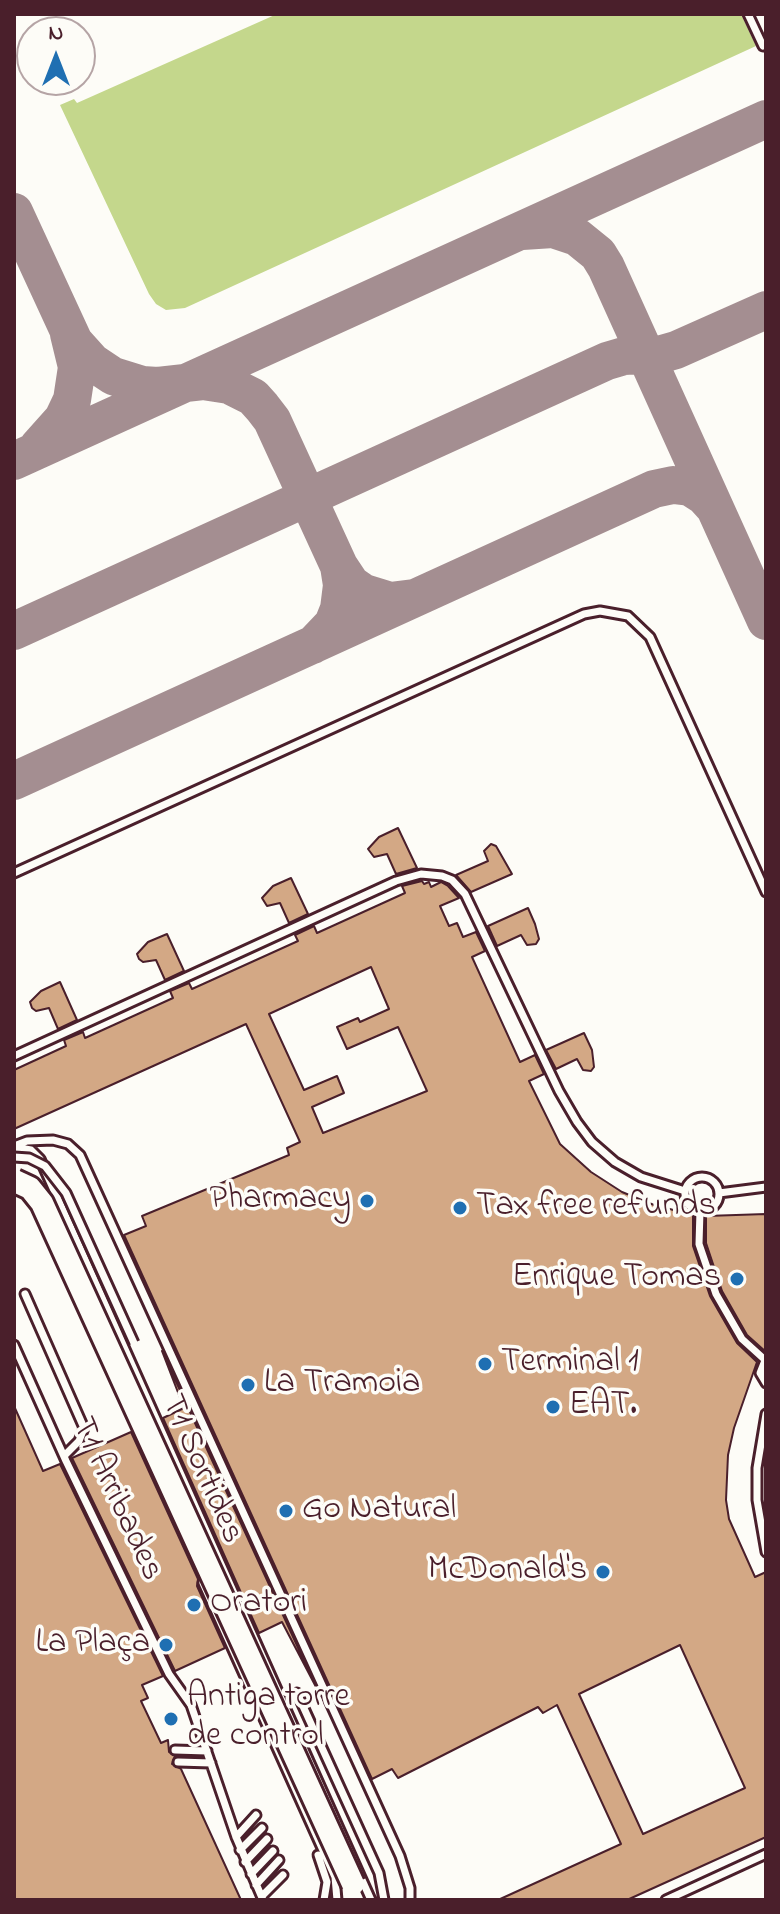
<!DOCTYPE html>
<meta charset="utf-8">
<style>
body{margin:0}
#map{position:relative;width:780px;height:1914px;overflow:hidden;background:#fdfcf7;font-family:"Indie Flower",sans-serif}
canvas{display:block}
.frame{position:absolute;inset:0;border:16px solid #4a1f2b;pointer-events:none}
.north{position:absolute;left:16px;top:16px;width:80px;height:80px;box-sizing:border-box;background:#fdfcf7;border:2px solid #b5a4a5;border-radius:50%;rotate:0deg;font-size:22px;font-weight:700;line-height:32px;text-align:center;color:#4a1f2b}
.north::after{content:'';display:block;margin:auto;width:28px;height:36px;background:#1f6fb2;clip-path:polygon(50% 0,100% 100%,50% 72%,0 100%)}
</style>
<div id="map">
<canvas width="780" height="1914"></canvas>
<div class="frame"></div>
<div class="north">N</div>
</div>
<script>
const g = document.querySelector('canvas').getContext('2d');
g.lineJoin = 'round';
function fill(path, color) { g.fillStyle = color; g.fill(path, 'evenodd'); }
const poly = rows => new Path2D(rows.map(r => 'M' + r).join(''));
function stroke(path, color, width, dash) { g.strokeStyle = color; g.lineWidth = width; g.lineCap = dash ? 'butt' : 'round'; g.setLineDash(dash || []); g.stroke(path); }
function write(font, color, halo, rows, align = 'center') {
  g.font = font + ' "Indie Flower",sans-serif'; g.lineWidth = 7; g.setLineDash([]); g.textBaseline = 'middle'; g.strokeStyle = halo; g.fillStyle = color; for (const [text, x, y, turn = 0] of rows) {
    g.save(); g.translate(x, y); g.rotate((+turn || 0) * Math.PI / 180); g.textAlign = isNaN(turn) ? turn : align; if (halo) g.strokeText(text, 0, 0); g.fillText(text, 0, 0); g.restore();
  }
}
fill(poly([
 [277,14,741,14,756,46,185,308,166,310,156,304,149,294,60,105,74,99,77,103]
]), '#c4d78c');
stroke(poly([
 [14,212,74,342,92,362,113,376,142,385,158,386,203,381,229,385,253,397,262,407,272,420,339,566],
 [522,231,553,229,577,237,598,254,606,267,766,621],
 [38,447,63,419,72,400,77,367,69,334],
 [14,461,766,119],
 [14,631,607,361,624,356,662,354,676,350,766,310],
 [313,645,333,624,339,609,342,585,339,566,351,584,364,593,390,601,414,598],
 [14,781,654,489,673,485,690,487,704,496,714,507]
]), '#a48e91', 38);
const building = poly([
 [398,828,417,868,396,874,387,854,374,857,368,849,379,837,398,828],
 [491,844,496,846,512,874,471,892,456,875,488,861,484,851,491,844],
 [291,878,308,914,289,923,280,903,267,906,262,898,273,886,291,878],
 [422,881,424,884,429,882,431,887,441,882,448,886,459,898,440,906,449,926,457,923,463,937,476,932,485,951,472,957,520,1062,535,1055,544,1074,529,1081,560,1144,591,1172,622,1192,654,1205,693,1215,693,1246,710,1296,737,1343,757,1362,734,1428,728,1455,726,1500,729,1519,755,1577,766,1572,766,1837,627,1900,498,1900,621,1844,557,1705,543,1713,538,1707,398,1778,392,1769,372,1779,124,1235,146,1226,142,1216,289,1155,287,1148,300,1142,246,1024,14,1129,14,1070,66,1046,64,1040,83,1032,85,1038,173,998,170,991,189,983,192,989,298,941,295,935,314,926,317,933,405,893,402,886,422,881],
 [371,967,389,1009,360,1022,358,1018,337,1027,347,1049,398,1027,427,1091,323,1133,312,1107,344,1093,337,1076,304,1090,269,1014,371,967],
 [680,1645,745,1788,643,1834,579,1694,680,1645],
 [528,908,535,924,539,939,536,944,527,945,521,935,497,946,488,926,528,908],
 [167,934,184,971,165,980,156,960,143,962,139,959,137,954,148,942,167,934],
 [60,982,77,1020,58,1029,49,1008,36,1011,32,1008,30,1002,41,991,60,982],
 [584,1033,592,1050,594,1067,591,1071,583,1070,577,1059,556,1069,546,1050,584,1033],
 [766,1214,766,1352,747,1335,722,1291,706,1243,706,1216,766,1214],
 [162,1351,316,1687,282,1622,259,1633,163,1418,184,1408,162,1351],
 [14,1406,43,1471,60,1464,163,1676,142,1685,148,1698,141,1701,161,1743,168,1740,169,1752,175,1756,172,1764,181,1769,241,1900,14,1900,14,1406],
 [131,1432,198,1579,197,1586,225,1648,175,1671,72,1458,131,1432]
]);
fill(building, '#d3a885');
stroke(building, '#4a1f2b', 2);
const lane = poly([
 [748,14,763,46],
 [14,873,584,614,600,611,628,616,650,637,766,892],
 [14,1056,396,881,421,874,442,876,452,880,465,894,559,1091,577,1122,592,1142,615,1162,641,1177,685,1191],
 [14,1146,27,1141,53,1140,68,1144,80,1155,400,1856,410,1888,410,1900],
 [14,1147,31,1150,40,1159,371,1900],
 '685 1194a17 17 0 1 1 34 0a17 17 0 1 1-34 0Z',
 [719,1193,766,1187],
 [700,1211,699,1244,716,1294,742,1339,764,1359],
 [25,1294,84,1428,79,1441,64,1456],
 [14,1345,66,1461,169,1674,191,1705,236,1837,263,1900],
 [766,1358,760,1373,766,1383],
 [766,1414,757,1468,757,1500,766,1552],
 [203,1583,335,1877,337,1900],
 [297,1693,379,1873,384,1900],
 [175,1750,207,1751],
 [178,1762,211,1763],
 [236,1837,256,1815],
 [240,1850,262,1828],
 [318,1855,327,1882,324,1900],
 [245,1862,267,1839],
 [251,1874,273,1851],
 [256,1885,279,1860],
 [262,1896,283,1875],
 [666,1900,766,1854]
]);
stroke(lane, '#4a1f2b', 13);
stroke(lane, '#fdfcf7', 7);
const laneBridge = poly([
 [14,1157,29,1158,45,1166,66,1193,134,1343]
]);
const primaryBridge = poly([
 [15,1181,30,1188,42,1203,353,1884]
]);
stroke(laneBridge, '#4a1f2b', 13, []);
stroke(primaryBridge, '#4a1f2b', 28, []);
stroke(laneBridge, '#fdfcf7', 7);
stroke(primaryBridge, '#fdfcf7', 22);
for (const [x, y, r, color] of [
 [367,1201,8,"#1f6fb2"],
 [460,1208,8,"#1f6fb2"],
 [737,1279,8,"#1f6fb2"],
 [485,1364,8,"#1f6fb2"],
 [248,1385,8,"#1f6fb2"],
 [553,1407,8,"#1f6fb2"],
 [286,1511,8,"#1f6fb2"],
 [603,1572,8,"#1f6fb2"],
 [194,1605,8,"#1f6fb2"],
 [166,1645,8,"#1f6fb2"],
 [171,1719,8,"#1f6fb2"]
]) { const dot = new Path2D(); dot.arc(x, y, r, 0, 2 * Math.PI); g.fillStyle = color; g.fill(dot); stroke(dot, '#fdfcf7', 3); }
write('34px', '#4a1f2b', '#fdfcf7', [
 ["Pharmacy",351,1201,"right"],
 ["Tax free refunds",476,1208],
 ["Enrique Tomas",721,1279,"right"],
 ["Terminal 1",501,1364],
 ["La Tramoia",264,1385],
 ["EAT.",569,1407],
 ["Go Natural",302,1511],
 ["McDonald's",587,1572,"right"],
 ["Oratori",210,1605],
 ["La Plaça",150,1645,"right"],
 ["Antiga torre",187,1699],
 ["de control",187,1738]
], 'left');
write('34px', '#4a1f2b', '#fdfcf7', [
 ["T1 Sortides",200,1470,66],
 ["T1 Arribades",115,1500,65]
]);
</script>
